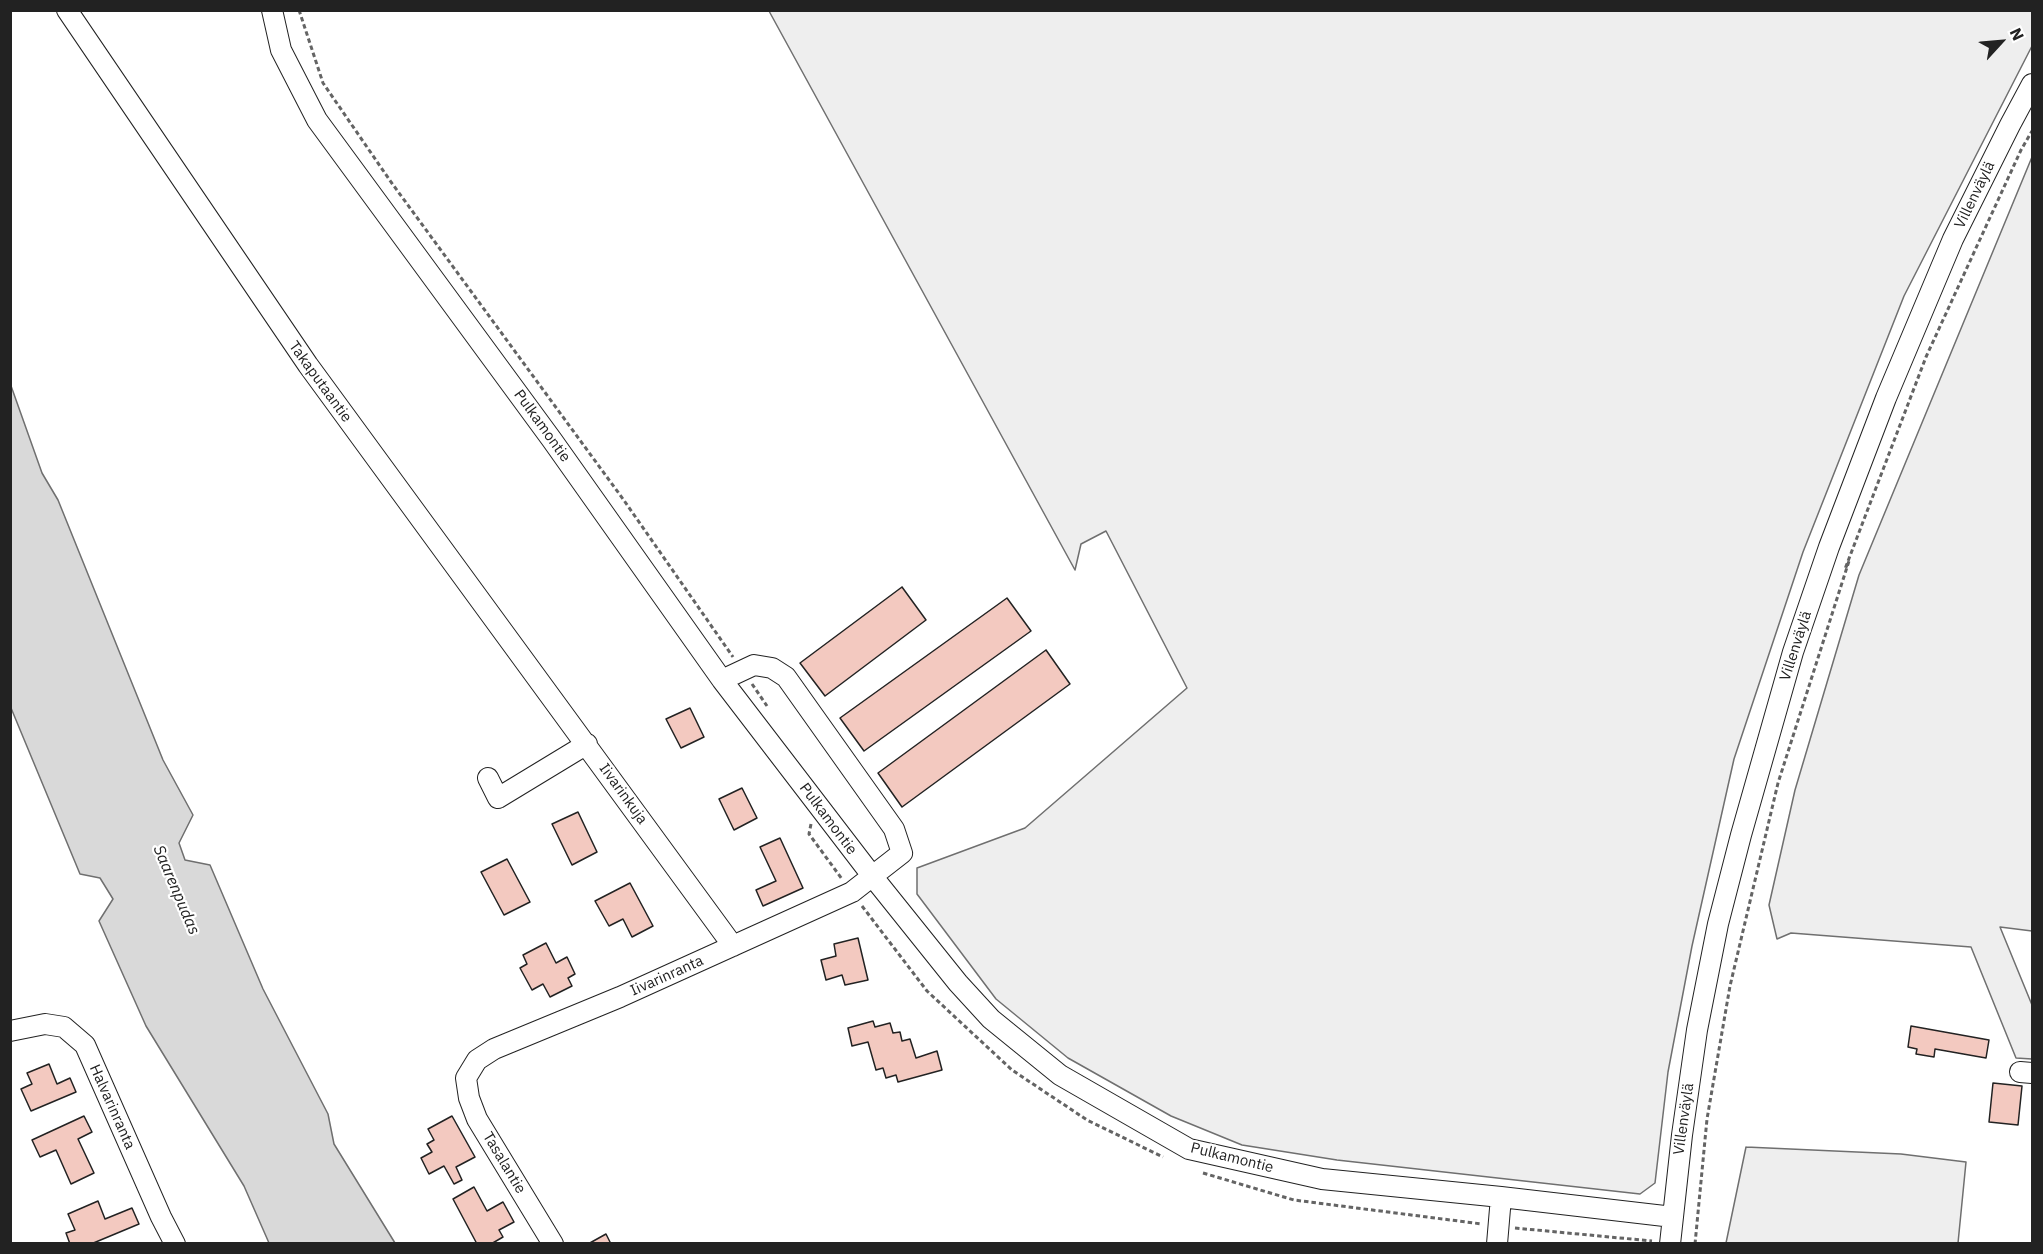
<!DOCTYPE html>
<meta charset="utf-8">
<style>
body{margin:0}
#map{position:relative;width:2043px;height:1254px;overflow:hidden;background:#fff;font-family:"IBM Plex Sans",sans-serif}
canvas{display:block}
.frame{position:absolute;inset:0;border:12px solid #222;pointer-events:none}
.north{position:absolute;left:1971px;top:12px;width:60px;height:60px;-webkit-text-stroke:4px #fff;paint-order:stroke;rotate:64deg;font-size:16px;font-weight:700;line-height:24px;text-align:center;color:#222}
.north::after{content:'';display:block;margin:auto;width:21px;height:27px;background:#222;clip-path:polygon(50% 0,100% 100%,50% 72%,0 100%)}
</style>
<div id="map">
<canvas width="2043" height="1254"></canvas>
<div class="frame"></div>
<div class="north">N</div>
</div>
<script>
const g = document.querySelector('canvas').getContext('2d');
g.lineJoin = 'round';
function fill(path, color) { g.fillStyle = color; g.fill(path, 'evenodd'); }
const poly = rows => new Path2D(rows.map(r => 'M' + r).join(''));
function stroke(path, color, width, dash) { g.strokeStyle = color; g.lineWidth = width; g.lineCap = dash ? 'butt' : 'round'; g.setLineDash(dash || []); g.stroke(path); }
function write(font, color, halo, rows, align = 'center') {
  g.font = font + ' "IBM Plex Sans",sans-serif'; g.lineWidth = 4.5; g.setLineDash([]); g.textBaseline = 'middle'; g.strokeStyle = halo; g.fillStyle = color; for (const [text, x, y, turn = 0] of rows) {
    g.save(); g.translate(x, y); g.rotate((+turn || 0) * Math.PI / 180); g.textAlign = isNaN(turn) ? turn : align; if (halo) g.strokeText(text, 0, 0); g.fillText(text, 0, 0); g.restore();
  }
}
const green = poly([
 [769,11,2032,11,2032,46,1904,296,1803,552,1734,759,1692,946,1668,1072,1655,1183,1640,1194,1337,1160,1242,1145,1171,1116,1068,1058,996,999,917,894,917,868,1025,828,1187,688,1106,531,1081,544,1075,570,769,11],
 [2032,157,2032,931,2000,927,2032,1005,2032,1059,2016,1058,1971,947,1791,933,1777,939,1769,905,1795,790,1859,575,2032,157],
 [1746,1147,1901,1154,1966,1162,1958,1243,1726,1243,1746,1147]
]);
fill(green, '#eee');
stroke(green, '#6f6f6f', 1.5);
const water = poly([
 [10,383,42,473,58,500,163,760,193,815,179,843,185,860,210,865,263,989,328,1114,334,1144,395,1243,269,1243,244,1186,146,1026,99,921,113,899,100,878,80,874,11,708,10,383]
]);
fill(water, '#d9d9d9');
stroke(water, '#6f6f6f', 1.5);
const building = poly([
 [902,587,926,620,825,696,800,663,902,587],
 [1007,598,1031,631,864,751,840,718,1007,598],
 [1046,650,1070,684,902,807,878,773,1046,650],
 [690,708,704,737,681,748,666,719,690,708],
 [742,788,757,818,734,830,719,799,742,788],
 [578,812,597,852,572,865,552,824,578,812],
 [780,838,803,888,763,906,756,890,776,881,760,847,780,838],
 [507,859,530,902,504,915,481,872,507,859],
 [630,883,653,926,632,937,623,919,609,926,595,901,630,883],
 [858,938,868,980,845,985,842,975,826,980,821,960,836,956,834,944,858,938],
 [546,943,556,963,567,957,575,974,568,978,572,986,550,997,543,984,532,990,520,968,527,964,523,955,546,943],
 [873,1021,875,1027,890,1023,893,1033,900,1032,902,1041,910,1039,916,1058,937,1051,942,1070,898,1082,896,1075,886,1078,883,1068,876,1070,868,1042,852,1046,848,1028,873,1021],
 [1911,1026,1989,1040,1986,1058,1935,1049,1934,1057,1916,1054,1917,1049,1908,1047,1911,1026],
 [49,1064,57,1084,70,1078,76,1092,31,1111,21,1089,32,1084,27,1073,49,1064],
 [1993,1083,2022,1086,2018,1125,1989,1122,1993,1083],
 [84,1116,92,1132,78,1139,94,1173,71,1184,56,1150,40,1157,32,1140,84,1116],
 [452,1116,475,1157,456,1167,462,1180,454,1184,444,1166,429,1174,421,1158,432,1152,427,1144,434,1140,428,1129,452,1116],
 [474,1187,487,1211,503,1202,514,1222,499,1230,503,1237,491,1244,477,1244,453,1199,474,1187],
 [98,1201,105,1219,132,1208,139,1224,91,1244,70,1244,66,1233,75,1230,68,1214,98,1201],
 [606,1234,611,1244,588,1244,606,1234]
]);
fill(building, '#f3c9c0');
stroke(building, '#222', 1.5);
const minor = poly([
 [67,10,308,365,733,946],
 [272,10,281,50,317,120,552,440,722,680,873,877,958,983,991,1019,1060,1075,1189,1149,1322,1179,1501,1197,1673,1217],
 [488,778,498,798,587,744],
 [10,1031,45,1024,64,1027,85,1045,161,1217,175,1244],
 [2020,1072,2032,1073],
 [553,1244,477,1119,469,1098,466,1078,477,1060,494,1049,620,997,852,892,902,853,894,829,786,677,772,668,754,665,722,680],
 [1497,1244,1501,1197],
 [1670,1244,1682,1135,1697,1030,1718,924,1741,835,1793,652,1829,547,1886,398,1953,239,2010,125,2032,84]
]);
stroke(minor, '#222', 22);
stroke(poly([
 [299,10,323,83,391,182,623,499,733,657],
 [752,684,767,706],
 [811,824,809,834,842,879],
 [862,906,927,991,1012,1070,1087,1120,1163,1157],
 [1203,1173,1294,1200,1482,1224],
 [1515,1228,1652,1241],
 [1695,1244,1707,1119,1730,986,1778,783,1849,561,1845,569,1926,357,2021,150,2032,131]
]), '#646464', 3, [4.5, 3]);
stroke(minor, '#fff', 20);
write('15px', '#222', '#fff', [
 ["Villenväylä",1975,195,-64],
 ["Takaputaantie",320,382,54],
 ["Pulkamontie",542,426,54],
 ["Villenväylä",1796,646,-72],
 ["Iivarinkuja",623,794,54],
 ["Pulkamontie",828,819,53],
 ["Iivarinranta",667,976,-24],
 ["Halvarinranta",112,1107,66],
 ["Villenväylä",1684,1119,-82],
 ["Pulkamontie",1232,1158,14],
 ["Tasalantie",504,1163,59]
]);
write('italic 16px', '#222', '#fff', [
 ["Saarenpudas",176,890,67]
]);
</script>
